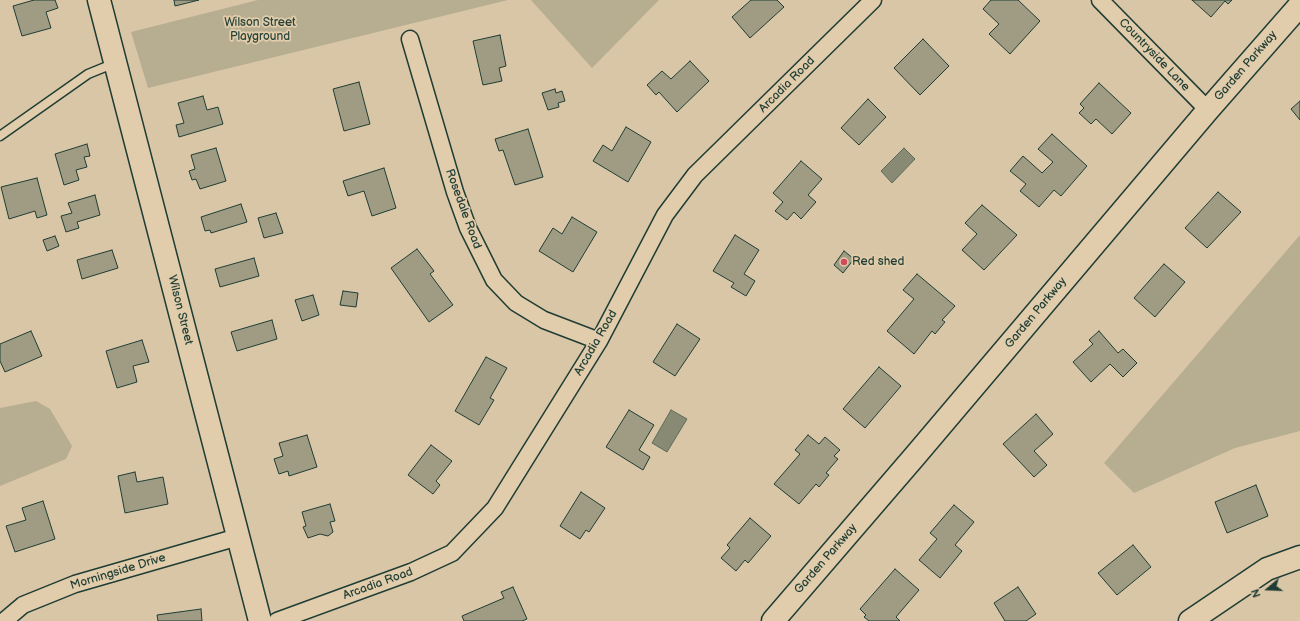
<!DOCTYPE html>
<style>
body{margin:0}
#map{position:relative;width:1300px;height:621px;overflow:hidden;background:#d9c6a6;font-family:"Balsamiq Sans",sans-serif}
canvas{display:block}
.north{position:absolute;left:1248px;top:569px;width:40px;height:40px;-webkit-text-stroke:3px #e1ccab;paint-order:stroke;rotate:251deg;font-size:11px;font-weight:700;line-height:16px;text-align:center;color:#1f3d34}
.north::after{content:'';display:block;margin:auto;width:14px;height:18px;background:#1f3d34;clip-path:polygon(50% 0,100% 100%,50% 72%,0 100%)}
</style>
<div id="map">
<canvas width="1300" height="621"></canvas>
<div class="north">N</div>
</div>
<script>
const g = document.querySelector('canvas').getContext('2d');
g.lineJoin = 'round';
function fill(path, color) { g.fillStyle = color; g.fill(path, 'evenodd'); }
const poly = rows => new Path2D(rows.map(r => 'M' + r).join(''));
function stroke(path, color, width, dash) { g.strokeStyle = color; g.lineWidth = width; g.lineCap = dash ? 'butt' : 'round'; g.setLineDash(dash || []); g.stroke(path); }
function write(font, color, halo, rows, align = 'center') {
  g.font = font + ' "Balsamiq Sans",sans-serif'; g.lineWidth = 3.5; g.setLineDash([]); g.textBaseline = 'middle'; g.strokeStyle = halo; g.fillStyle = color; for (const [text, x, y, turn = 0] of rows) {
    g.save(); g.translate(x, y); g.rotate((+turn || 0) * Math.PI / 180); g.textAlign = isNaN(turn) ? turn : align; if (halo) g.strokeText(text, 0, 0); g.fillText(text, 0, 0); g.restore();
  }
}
fill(poly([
 [258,0,508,0,148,88,131,32],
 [531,0,659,0,592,68],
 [1300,235,1300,431,1235,448,1134,493,1104,463],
 [36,401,50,409,72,446,66,459,0,486,0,408]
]), '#b7ad91');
const water = poly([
 [904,148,915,159,892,183,881,171,904,148],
 [671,410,687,419,667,452,652,443,671,410]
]);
fill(water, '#888a74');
stroke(water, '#5e6b5a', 1);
const building = poly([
 [34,0,55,0,58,8,46,12,51,28,22,36,13,6,34,0],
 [174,0,199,0,175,6,174,0],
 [751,0,777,0,784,7,750,38,732,17,751,0],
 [991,0,1018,0,1040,21,1010,54,989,34,999,24,983,9,991,0],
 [1192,0,1232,0,1228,4,1225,1,1211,17,1192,0],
 [500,35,506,66,499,68,502,81,483,85,473,41,500,35],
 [923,39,949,66,920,95,894,68,923,39],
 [690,61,709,81,677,112,659,92,656,95,647,85,662,71,671,79,690,61],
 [359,82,370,124,344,131,333,89,359,82],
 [1099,83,1131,113,1112,134,1096,119,1091,124,1079,113,1084,108,1080,104,1099,83],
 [555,89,556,93,562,91,565,101,558,103,559,107,548,110,542,93,555,89],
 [203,96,207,110,218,107,223,124,179,137,176,125,184,123,178,103,203,96],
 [868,99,886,117,859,145,841,128,868,99],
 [1300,101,1300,120,1291,109,1300,101],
 [626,127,651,142,628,182,593,161,603,145,612,151,626,127],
 [528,129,543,177,515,185,503,150,499,151,495,139,528,129],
 [1052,134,1087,166,1061,196,1054,190,1039,207,1020,191,1026,184,1010,171,1023,156,1042,173,1053,162,1038,149,1052,134],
 [87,144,90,156,84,157,87,167,76,170,79,180,64,185,55,154,87,144],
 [216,148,226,181,200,189,196,179,192,180,189,171,195,169,191,155,216,148],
 [801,161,822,179,808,195,816,202,801,219,794,212,787,220,775,211,783,202,773,193,801,161],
 [384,168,396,208,372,216,364,191,348,196,343,181,384,168],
 [37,178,47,215,37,218,35,211,9,219,1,187,37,178],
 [1218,192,1241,212,1207,248,1185,228,1218,192],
 [95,195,100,215,77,222,79,228,66,232,61,216,72,213,68,203,95,195],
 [241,204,247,222,211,233,210,230,205,231,201,217,241,204],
 [982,205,1017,235,984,270,962,250,977,234,965,223,982,205],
 [276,213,283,233,264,238,258,218,276,213],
 [572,217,597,232,573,272,539,251,553,228,562,234,572,217],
 [735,235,759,250,744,274,755,281,746,296,731,287,734,283,713,271,735,235],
 [55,236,59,246,47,251,43,240,55,236],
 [417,249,434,271,430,274,453,305,429,322,391,268,417,249],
 [112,250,118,268,82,279,77,260,112,250],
 [844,251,854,259,843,273,834,265,844,251],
 [254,258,259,276,220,287,215,269,254,258],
 [1164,264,1185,282,1155,317,1134,298,1164,264],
 [917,274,955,306,942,320,945,322,935,334,932,331,914,354,887,331,914,299,903,290,917,274],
 [343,291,358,293,356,307,340,305,343,291],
 [313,295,319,315,302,321,295,300,313,295],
 [272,320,277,339,237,351,231,332,272,320],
 [677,324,700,339,675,376,653,362,677,324],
 [31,331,42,356,5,372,0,361,0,344,31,331],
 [1099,331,1118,353,1123,349,1137,363,1123,377,1110,364,1091,382,1073,362,1093,344,1089,340,1099,331],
 [142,340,149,362,133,366,137,382,117,388,106,351,142,340],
 [486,357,507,368,490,398,494,400,479,425,455,411,486,357],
 [879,367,901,386,865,428,843,409,879,367],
 [629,410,654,425,639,450,650,457,643,470,606,447,629,410],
 [1036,414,1053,434,1034,451,1047,465,1034,477,1003,444,1036,414],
 [307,435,317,467,289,476,288,471,279,474,274,459,283,456,279,443,307,435],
 [808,435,819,444,825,437,840,450,834,456,838,459,826,473,829,475,819,487,816,484,799,504,774,484,800,454,795,450,808,435],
 [431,445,452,461,436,481,440,485,433,494,408,475,431,445],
 [135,472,137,482,163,477,168,504,125,513,118,476,135,472],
 [1256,485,1268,516,1227,533,1215,502,1256,485],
 [581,492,605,508,589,532,586,530,580,539,560,526,581,492],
 [43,501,55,539,15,552,6,526,26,520,22,508,43,501],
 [330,504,335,521,330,522,333,532,328,536,320,534,308,538,303,527,306,526,302,512,330,504],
 [954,505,974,522,955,545,962,551,940,578,919,560,937,539,930,533,954,505],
 [750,518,771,536,748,563,745,560,736,571,721,558,730,548,727,545,750,518],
 [1133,545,1151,567,1117,595,1098,573,1133,545],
 [895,569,919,590,896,617,900,621,869,621,864,617,866,615,860,609,895,569],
 [513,587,527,619,522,621,464,621,462,616,504,598,501,592,513,587],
 [1018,587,1036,614,1026,621,1005,621,994,603,1018,587],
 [201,609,202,621,158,621,157,615,201,609]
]);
fill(building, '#9f9c83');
stroke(building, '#1f3d34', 1);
const lane = poly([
 [0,136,88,74,115,63]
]);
const street = poly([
 [1100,0,1208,110],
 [410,39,455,192,468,228,494,280,516,303,544,320,599,341],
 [4,621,23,605,75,584,238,537],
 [277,621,411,572,452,553,495,508,599,341,665,215,695,175,873,0]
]);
const secondary = poly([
 [99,0,260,621],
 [773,621,915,456,1208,110,1300,5],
 [1190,621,1267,569,1300,557]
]);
stroke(lane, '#1f3d34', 11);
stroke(street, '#1f3d34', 19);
stroke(secondary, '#1f3d34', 25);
stroke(lane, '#e1ccab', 8);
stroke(street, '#e1ccab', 16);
stroke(secondary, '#e1ccab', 22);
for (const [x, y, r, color] of [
 [844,262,4,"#d1495b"]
]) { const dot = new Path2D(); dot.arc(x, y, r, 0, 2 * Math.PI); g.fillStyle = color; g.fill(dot); stroke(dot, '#e1ccab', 1.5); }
write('12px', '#274339', '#e1ccab', [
 ["Wilson Street",260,23],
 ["Playground",260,37]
]);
write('12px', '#1f3d34', '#e1ccab', [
 ["Countryside Lane",1154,55,46],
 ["Garden Parkway",1246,66,-49],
 ["Arcadia Road",787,85,-45],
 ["Rosedale Road",463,209,70],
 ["Wilson Street",180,310,76],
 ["Garden Parkway",1036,313,-50],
 ["Arcadia Road",596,343,-60],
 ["Garden Parkway",826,559,-49],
 ["Morningside Drive",118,572,-17],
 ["Arcadia Road",378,584,-20]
]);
write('12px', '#1f3d34', '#e1ccab', [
 ["Red shed",852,262]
], 'left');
</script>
